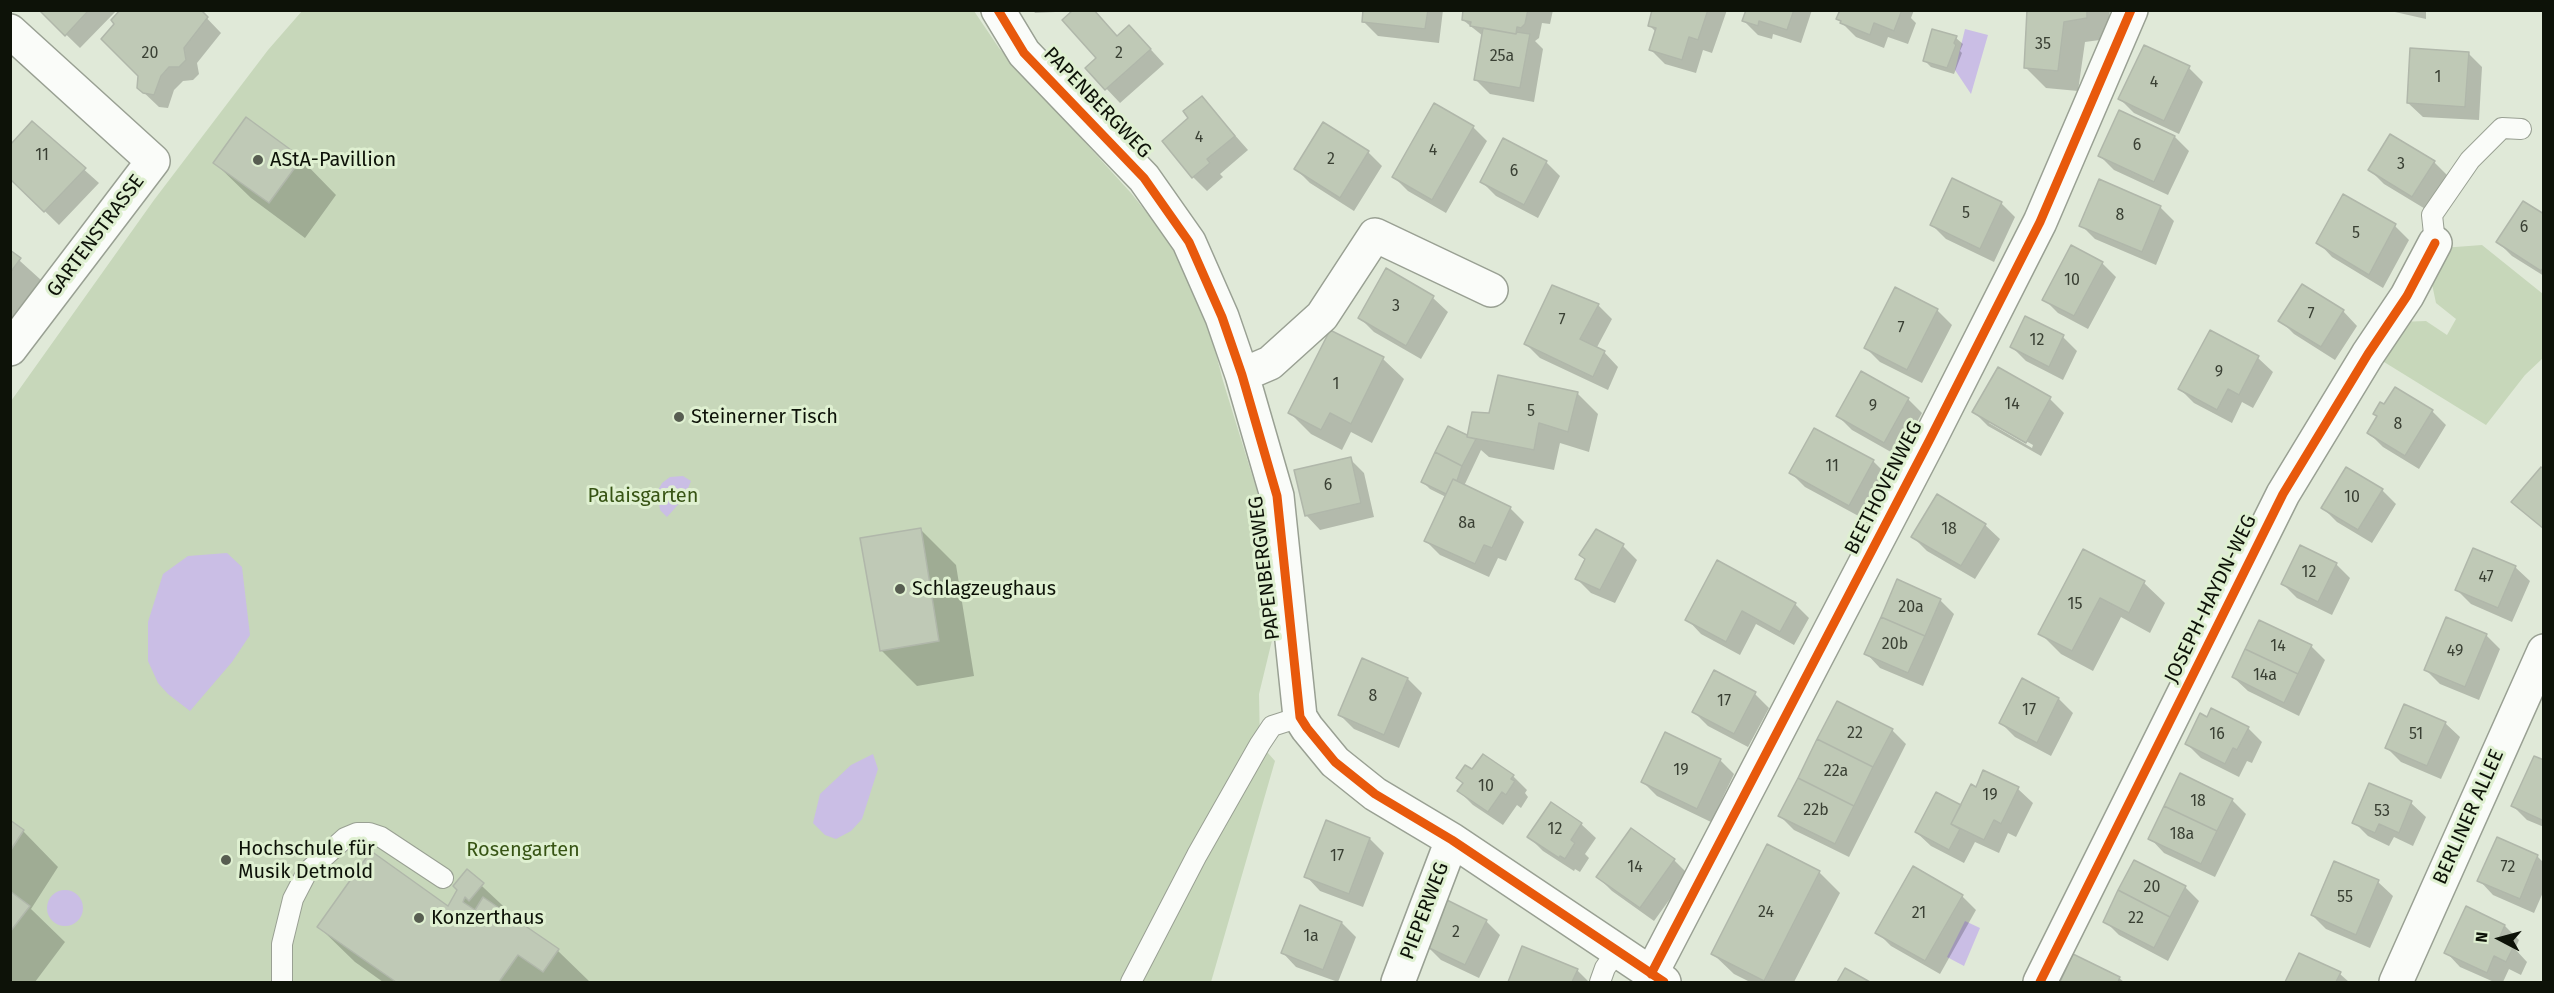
<!DOCTYPE html>
<meta charset="utf-8">
<style>
body{margin:0}
#map{position:relative;width:2554px;height:993px;overflow:hidden;background:#e0e9d8;font-family:"Fira Sans",sans-serif}
canvas{display:block}
.frame{position:absolute;inset:0;border:12px solid #0d1208;pointer-events:none}
.north{position:absolute;left:2470px;top:909px;width:60px;height:60px;-webkit-text-stroke:4px #dff0d1;paint-order:stroke;rotate:276deg;font-size:16px;font-weight:700;line-height:24px;text-align:center;color:#0d1208}
.north::after{content:'';display:block;margin:auto;width:21px;height:27px;background:#0d1208;clip-path:polygon(50% 0,100% 100%,50% 72%,0 100%)}
</style>
<div id="map">
<canvas width="2554" height="993"></canvas>
<div class="frame"></div>
<div class="north">N</div>
</div>
<script>
const g = document.querySelector('canvas').getContext('2d');
g.lineJoin = 'round';
function fill(path, color) { g.fillStyle = color; g.fill(path, 'evenodd'); }
const poly = rows => new Path2D(rows.map(r => 'M' + r).join(''));
function stroke(path, color, width, dash) { g.strokeStyle = color; g.lineWidth = width; g.lineCap = dash ? 'butt' : 'round'; g.setLineDash(dash || []); g.stroke(path); }
function write(font, color, halo, rows, align = 'center') {
  g.font = font + ' "Fira Sans",sans-serif'; g.lineWidth = 6; g.setLineDash([]); g.textBaseline = 'middle'; g.strokeStyle = halo; g.fillStyle = color; for (const [text, x, y, turn = 0] of rows) {
    g.save(); g.translate(x, y); g.rotate((+turn || 0) * Math.PI / 180); g.textAlign = isNaN(turn) ? turn : align; if (halo) g.strokeText(text, 0, 0); g.fillText(text, 0, 0); g.restore();
  }
}
fill(poly([
 [302,11,974,11,999,48,1131,193,1175,248,1206,315,1223,381,1257,491,1275,628,1259,694,1260,744,1275,761,1211,982,11,982,10,932,30,906,10,891,11,851,24,830,10,820,11,401,154,200,268,50],
 [2482,245,2543,294,2543,358,2525,375,2486,425,2376,357,2399,322,2426,321,2447,335,2456,319,2436,303,2429,270,2442,248]
]), '#c7d7ba');
fill(poly([
 [1965,29,1988,35,1971,94,1955,70],
 [683,476,691,481,684,498,667,517,660,510,657,492,662,483,670,477],
 [227,553,242,567,250,635,232,662,190,711,168,694,158,683,148,661,148,622,163,574,188,556],
 [873,754,878,769,862,819,851,831,836,839,825,835,813,823,820,794,851,765],
 '47 908a18 18 0 1 1 36 0a18 18 0 1 1-36 0Z',
 [1965,921,1980,928,1964,966,1947,957]
]), '#cabee5');
fill(poly([
 [41,10,117,10,80,48],
 [199,10,221,33,197,63,199,74,193,80,183,81,174,90,168,108,159,107,138,87],
 [1033,10,1093,10,1117,37,1143,41,1164,64,1120,103,1087,68,1098,59,1076,11,1035,13],
 [1365,10,1443,10,1439,43,1378,36,1364,22],
 [1465,10,1553,10,1550,24,1542,23,1539,38,1535,41,1543,49,1534,102,1490,94,1476,80,1483,36,1463,20],
 [1654,10,1727,10,1712,53,1703,50,1696,73,1665,64,1651,50,1656,32,1649,25],
 [1747,10,1812,10,1801,43,1773,34,1772,39,1758,35,1744,21],
 [1841,10,1914,10,1911,18,1916,23,1908,44,1888,37,1884,48,1856,37,1838,19],
 [2028,10,2110,10,2107,39,2085,42,2078,91,2046,88,2025,67],
 [2386,10,2426,10,2426,19],
 [1956,38,1963,44,1960,51,1962,53,1954,74,1931,67,1925,61],
 [2468,53,2482,67,2479,120,2423,117,2408,103],
 [2189,68,2203,82,2179,134,2134,113,2120,99],
 [1202,98,1248,150,1220,174,1223,177,1207,191,1193,177,1190,119],
 [32,123,99,183,59,225,10,177],
 [1473,127,1487,141,1446,213,1408,191,1394,177],
 [2175,137,2189,151,2168,195,2114,170,2100,156],
 [1368,152,1382,166,1354,211,1310,183,1296,169],
 [301,159,336,195,305,238,251,198,215,163],
 [1546,162,1560,176,1538,218,1496,196,1482,182],
 [2434,162,2448,176,2427,210,2384,184,2370,170],
 [2001,203,2015,217,1994,262,1946,239,1932,225],
 [2160,207,2174,221,2156,265,2095,239,2081,225],
 [2544,216,2544,276,2512,256,2498,242],
 [2395,226,2409,240,2383,288,2332,257,2318,242],
 [10,252,41,280,10,323],
 [2102,263,2116,277,2088,329,2058,313,2044,299],
 [1386,270,1433,298,1448,312,1421,359,1374,332,1360,318],
 [2302,286,2343,311,2357,326,2335,360,2294,334,2280,320],
 [1895,289,1937,310,1952,325,1922,383,1880,362,1866,348],
 [1598,305,1612,319,1596,349,1604,352,1618,367,1608,390,1540,358,1526,344],
 [1331,332,1383,359,1404,379,1372,443,1351,432,1342,450,1311,434,1290,413],
 [2211,332,2258,358,2273,372,2253,408,2242,402,2232,423,2194,403,2180,389],
 [2063,337,2077,351,2063,380,2026,361,2012,347],
 [1998,369,2050,399,2064,413,2041,456,1988,426,1974,412],
 [1989,420,2033,445,2032,448,1989,423],
 [1577,393,1598,414,1589,452,1560,443,1554,470,1489,457,1481,450,1464,486,1510,508,1524,522,1506,561,1498,558,1489,577,1440,555,1426,541,1446,497,1430,489,1423,482,1468,438,1473,413,1491,415],
 [1908,399,1922,413,1898,456,1852,430,1838,416],
 [2432,411,2446,425,2419,469,2383,447,2369,433],
 [1350,459,1364,473,1374,517,1320,530,1306,515],
 [1873,461,1887,475,1864,519,1805,487,1791,473],
 [2382,490,2396,504,2372,543,2337,522,2323,508],
 [1937,496,1985,525,2000,539,1975,579,1927,551,1913,537],
 [920,529,956,565,974,676,917,686,881,650],
 [1623,546,1637,560,1615,603,1591,593,1577,579],
 [2083,551,2144,583,2165,603,2150,633,2121,617,2093,671,2061,654,2040,633],
 [1717,562,1795,604,1809,618,1794,645,1756,624,1740,655,1701,634,1687,619],
 [2336,564,2350,578,2332,615,2297,598,2283,584],
 [2515,567,2530,581,2512,622,2471,604,2457,590],
 [1940,600,1954,614,1923,686,1880,668,1866,653],
 [2486,635,2500,649,2479,700,2440,684,2426,670],
 [2311,646,2325,660,2299,716,2248,691,2233,677],
 [1363,660,1408,679,1422,693,1399,748,1354,729,1340,715],
 [1755,694,1769,708,1748,747,1708,726,1694,712],
 [2059,699,2073,713,2051,756,2015,737,2001,723],
 [2445,723,2460,737,2441,779,2401,762,2387,748],
 [2248,728,2262,742,2252,763,2247,761,2239,777,2201,758,2187,744],
 [1892,730,1906,744,1849,857,1794,830,1780,816],
 [1720,760,1734,774,1711,822,1657,796,1643,782],
 [2544,762,2544,827,2527,820,2513,806],
 [1472,771,1513,776,1527,790,1525,793,1528,797,1521,808,1517,805,1503,825,1473,805,1459,791],
 [1984,772,2018,789,2033,803,2016,837,2008,833,1999,853,1975,842,1964,863,1931,846,1916,832,1961,807,1976,789],
 [2370,785,2411,803,2426,817,2413,846,2394,837,2389,846,2368,836,2354,822],
 [2232,800,2246,814,2215,877,2164,853,2150,838],
 [1551,804,1581,824,1596,838,1585,854,1589,858,1580,872,1575,869,1574,871,1543,851,1529,837],
 [10,822,23,831,58,867,31,909,65,942,35,982,10,982],
 [1370,839,1384,853,1363,907,1320,891,1306,876],
 [2497,839,2538,857,2544,863,2544,890,2534,913,2493,895,2479,880],
 [1674,860,1688,874,1654,921,1612,891,1598,877],
 [2335,863,2378,882,2393,896,2370,948,2326,929,2312,915],
 [1914,868,1962,896,1976,910,1940,974,1891,946,1877,932],
 [467,872,518,920,516,922,558,951,590,982,383,982,355,962,319,927,448,908],
 [1819,872,1840,893,1794,982,1750,982,1734,974,1713,954],
 [2185,887,2199,901,2168,961,2119,935,2105,921],
 [1486,921,1500,935,1479,978,1441,960,1427,946],
 [1342,923,1356,937,1338,982,1296,967,1282,952],
 [2505,926,2519,940,2515,949,2527,962,2521,975,2509,969,2503,982,2494,982,2460,967,2446,952],
 [1523,948,1577,970,1589,982,1510,982],
 [2300,955,2340,974,2349,982,2287,982],
 [2074,956,2119,978,2124,982,2062,982]
]), '#0003');
const building = poly([
 [39,10,89,10,65,36,39,10],
 [120,10,201,10,208,17,184,48,186,60,179,67,169,67,161,76,154,95,143,93,137,88,138,76,101,39,114,24,111,20,120,10],
 [1073,10,1094,10,1117,36,1129,25,1151,49,1105,90,1085,68,1096,58,1062,20,1073,10],
 [1363,10,1428,10,1425,29,1362,22,1363,10],
 [1463,10,1528,10,1525,24,1521,28,1517,27,1516,34,1470,26,1471,22,1462,20,1463,10],
 [1652,10,1708,10,1698,40,1689,37,1682,60,1649,50,1656,28,1648,26,1652,10],
 [1746,10,1794,10,1787,30,1759,21,1758,26,1742,21,1746,10],
 [1840,10,1902,10,1894,31,1874,23,1870,35,1840,23,1841,21,1836,19,1840,10],
 [2027,10,2087,10,2087,18,2064,22,2058,71,2024,68,2027,10],
 [1483,28,1516,34,1517,32,1530,34,1520,88,1474,80,1483,28],
 [1932,29,1957,36,1954,43,1956,45,1947,68,1923,61,1932,29],
 [2144,45,2190,66,2164,121,2118,99,2144,45],
 [2410,48,2469,52,2465,107,2407,103,2410,48],
 [1202,96,1235,136,1207,159,1210,163,1192,178,1162,141,1188,118,1183,111,1202,96],
 [1434,103,1474,126,1432,200,1392,177,1434,103],
 [2119,110,2175,136,2154,182,2098,156,2119,110],
 [246,117,302,158,269,203,213,163,246,117],
 [32,121,86,168,44,212,10,179,10,145,32,121],
 [1323,122,1369,151,1340,198,1294,169,1323,122],
 [2390,134,2435,161,2412,197,2368,170,2390,134],
 [1503,138,1547,161,1524,205,1480,182,1503,138],
 [1952,178,2002,202,1980,249,1930,225,1952,178],
 [2099,179,2161,206,2142,252,2079,226,2099,179],
 [2343,194,2396,224,2369,275,2316,243,2343,194],
 [2523,201,2544,214,2544,267,2541,271,2496,242,2523,201],
 [2071,245,2103,262,2074,316,2042,300,2071,245],
 [10,250,21,258,10,273,10,250],
 [1386,268,1434,296,1406,346,1358,318,1386,268],
 [2302,284,2344,310,2321,347,2278,321,2302,284],
 [1552,285,1599,304,1580,339,1605,351,1593,377,1524,344,1552,285],
 [1895,287,1938,309,1907,370,1864,348,1895,287],
 [2025,316,2064,335,2049,367,2010,347,2025,316],
 [1330,330,1384,357,1351,424,1330,413,1321,430,1288,413,1330,330],
 [2210,330,2259,356,2239,395,2228,389,2217,410,2178,389,2210,330],
 [1998,367,2051,397,2026,443,1972,412,1998,367],
 [1861,371,1909,398,1884,443,1836,416,1861,371],
 [1498,375,1578,392,1568,432,1539,423,1534,450,1467,437,1472,412,1489,413,1498,375],
 [2395,387,2433,410,2405,456,2367,433,2377,416,2373,414,2380,402,2384,404,2395,387],
 [1448,426,1467,435,1467,437,1476,439,1462,466,1435,452,1448,426],
 [1814,428,1874,460,1849,506,1789,473,1814,428],
 [1435,452,1462,466,1457,481,1453,479,1446,494,1421,482,1435,452],
 [1351,457,1361,503,1305,516,1294,470,1351,457],
 [2346,467,2383,489,2358,530,2321,508,2346,467],
 [2541,467,2544,469,2544,529,2511,502,2541,467],
 [1453,479,1511,507,1492,548,1484,545,1475,564,1424,541,1453,479],
 [1937,494,1986,524,1961,566,1911,537,1937,494],
 [921,528,939,641,880,651,860,538,921,528],
 [1596,529,1624,544,1600,590,1575,579,1585,559,1579,555,1596,529],
 [2300,545,2337,563,2318,602,2281,584,2300,545],
 [2473,548,2516,566,2498,608,2455,590,2473,548],
 [2083,549,2145,581,2129,613,2100,598,2072,651,2038,634,2083,549],
 [1717,560,1796,603,1780,632,1742,611,1726,642,1685,620,1717,560],
 [1897,579,1941,599,1925,636,1881,617,1897,579],
 [1881,617,1925,636,1908,673,1864,654,1881,617],
 [2446,617,2487,634,2465,687,2424,670,2446,617],
 [2259,620,2312,645,2298,674,2245,649,2259,620],
 [2245,649,2298,674,2284,703,2232,677,2245,649],
 [1362,658,1408,678,1384,735,1338,715,1362,658],
 [1714,670,1756,692,1734,734,1692,712,1714,670],
 [2022,678,2059,698,2037,743,1999,723,2022,678],
 [1837,701,1893,729,1873,767,1817,739,1837,701],
 [2404,704,2446,722,2427,766,2385,748,2404,704],
 [2211,708,2249,727,2237,750,2233,748,2225,764,2185,744,2200,713,2207,717,2211,708],
 [1665,732,1721,759,1697,809,1641,782,1665,732],
 [1817,739,1873,767,1854,806,1798,778,1817,739],
 [1483,754,1514,775,1511,779,1515,781,1506,795,1502,792,1488,812,1457,791,1463,783,1456,778,1465,765,1472,769,1483,754],
 [2534,756,2544,760,2544,821,2511,806,2534,756],
 [1983,770,2019,787,2001,824,1994,820,1984,840,1951,824,1971,784,1976,787,1983,770],
 [2180,773,2233,799,2217,831,2164,806,2180,773],
 [1798,778,1854,806,1835,844,1778,816,1798,778],
 [2369,783,2412,801,2399,833,2379,824,2375,833,2352,823,2369,783],
 [1936,792,1961,805,1951,824,1960,829,1949,850,1915,832,1936,792],
 [1551,802,1582,823,1571,840,1575,843,1565,859,1560,856,1559,858,1527,837,1551,802],
 [2164,806,2217,831,2201,864,2148,839,2164,806],
 [10,820,24,830,10,851,10,820],
 [1326,820,1370,838,1349,894,1304,877,1326,820],
 [1631,828,1675,859,1640,908,1596,877,1631,828],
 [2497,837,2538,855,2520,899,2477,881,2497,837],
 [1767,844,1820,871,1764,981,1711,954,1767,844],
 [371,851,448,906,457,890,453,886,467,869,484,883,469,901,465,897,463,902,475,910,483,897,559,949,543,972,518,955,499,982,396,982,317,927,371,851],
 [2134,860,2186,886,2170,917,2118,890,2134,860],
 [2334,861,2379,880,2356,935,2311,915,2334,861],
 [1913,866,1963,895,1925,961,1875,933,1913,866],
 [2118,890,2170,917,2154,948,2103,922,2118,890],
 [10,891,30,906,10,932,10,891],
 [1447,900,1487,920,1465,965,1425,946,1447,900],
 [1300,905,1342,922,1323,970,1281,953,1300,905],
 [2466,906,2505,925,2499,939,2514,946,2506,962,2494,956,2487,973,2444,953,2466,906],
 [1522,946,1578,969,1572,982,1508,982,1522,946],
 [2299,953,2341,972,2336,982,2285,982,2299,953],
 [2073,954,2120,977,2118,982,2060,982,2073,954],
 [1845,968,1870,982,1837,982,1845,968]
]);
fill(building, '#bfc9b6');
stroke(building, '#b0b7aa', 1.5);
const service = poly([
 [2435,243,2432,215,2470,160,2502,128,2521,129],
 [282,982,282,944,293,899,307,872,345,838,357,833,369,833,381,837,443,878],
 [1131,982,1197,855,1260,744,1272,726,1300,717],
 [1600,982,1605,968,1617,951]
]);
const minor = poly([
 [998,10,1024,53,1144,178,1189,242,1222,317,1242,375,1277,496,1300,717,1307,728,1335,762,1375,794,1452,840,1664,982],
 [10,31,153,161,10,349],
 [1242,375,1270,363,1322,316,1375,235,1491,290],
 [1651,974,1929,441,2040,222,2131,10],
 [1398,982,1452,840],
 [2040,982,2283,494,2368,354,2407,296,2435,243],
 [2396,982,2544,651]
]);
stroke(service, '#99a093', 22);
stroke(minor, '#99a093', 36);
stroke(service, '#fafcf9', 20);
stroke(minor, '#fafcf9', 33);
stroke(poly([
 [998,10,1024,53,1144,178,1189,242,1222,317,1242,375,1277,496,1300,717,1307,728,1335,762,1375,794,1452,840,1664,982],
 [1651,974,1929,441,2040,222,2131,10],
 [2040,982,2283,494,2368,354,2407,296,2435,243]
]), '#e8590c', 9);
for (const [x, y, r, color] of [
 [258,160,6,"#575d51"],
 [679,417,6,"#575d51"],
 [900,589,6,"#575d51"],
 [226,860,6,"#575d51"],
 [419,918,6,"#575d51"]
]) { const dot = new Path2D(); dot.arc(x, y, r, 0, 2 * Math.PI); g.fillStyle = color; g.fill(dot); stroke(dot, '#dff0d1', 2); }
write('16px', '#3a4034', null, [
 ["35",2043,45],
 ["20",150,54],
 ["2",1119,54],
 ["25a",1502,57],
 ["1",2438,78],
 ["4",2154,83],
 ["4",1199,138],
 ["6",2137,146],
 ["4",1433,151],
 ["11",42,156],
 ["2",1331,160],
 ["3",2401,165],
 ["6",1514,172],
 ["5",1966,214],
 ["8",2120,216],
 ["6",2524,228],
 ["5",2356,234],
 ["10",2072,281],
 ["3",1396,307],
 ["7",2311,315],
 ["7",1562,321],
 ["7",1901,329],
 ["12",2037,341],
 ["9",2219,373],
 ["1",1336,385],
 ["14",2012,405],
 ["9",1873,407],
 ["5",1531,412],
 ["8",2398,425],
 ["11",1832,467],
 ["6",1328,486],
 ["10",2352,498],
 ["8a",1467,524],
 ["18",1949,530],
 ["12",2309,573],
 ["47",2486,578],
 ["15",2075,605],
 ["20a",1911,608],
 ["20b",1895,645],
 ["14",2278,647],
 ["49",2455,652],
 ["14a",2265,676],
 ["8",1373,697],
 ["17",1724,702],
 ["17",2029,711],
 ["22",1855,734],
 ["16",2217,735],
 ["51",2416,735],
 ["19",1681,771],
 ["22a",1836,772],
 ["10",1486,787],
 ["19",1990,796],
 ["18",2198,802],
 ["22b",1816,811],
 ["53",2382,812],
 ["12",1555,830],
 ["18a",2182,835],
 ["17",1337,857],
 ["14",1635,868],
 ["72",2508,868],
 ["20",2152,888],
 ["55",2345,898],
 ["24",1766,913],
 ["21",1919,914],
 ["22",2136,919],
 ["2",1456,933],
 ["1a",1311,937]
]);
write('20px', '#0d1208', '#dff0d1', [
 ["PAPENBERGWEG",1097,103,46],
 ["GARTENSTRASSE",96,236,-53],
 ["BEETHOVENWEG",1884,488,-63],
 ["PAPENBERGWEG",1265,568,-97],
 ["JOSEPH-HAYDN-WEG",2211,599,-64],
 ["BERLINER ALLEE",2469,817,-66],
 ["PIEPERWEG",1425,911,-69]
]);
write('20px', '#0d1208', '#dff0d1', [
 ["AStA-Pavillion",270,160],
 ["Steinerner Tisch",691,417],
 ["Schlagzeughaus",912,589],
 ["Hochschule für",238,849],
 ["Musik Detmold",238,872],
 ["Konzerthaus",431,918]
], 'left');
write('20px', '#375414', '#dff0d1', [
 ["Palaisgarten",643,496],
 ["Rosengarten",523,850]
]);
</script>
